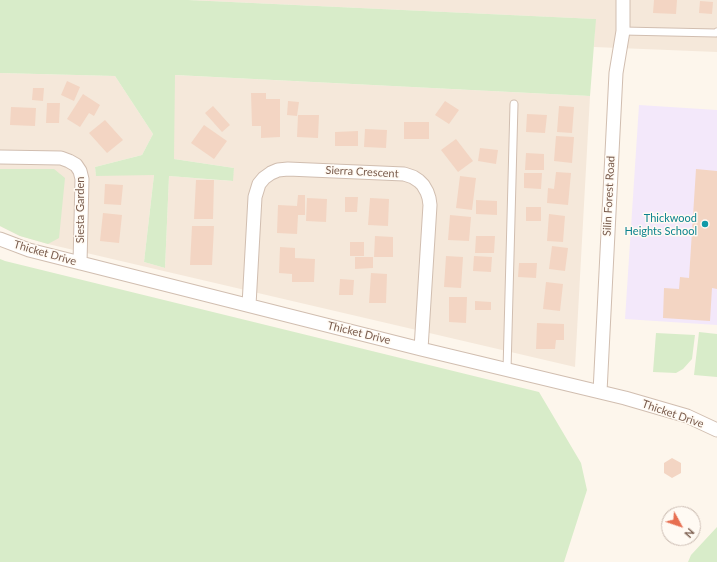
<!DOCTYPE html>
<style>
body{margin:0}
#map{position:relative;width:717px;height:562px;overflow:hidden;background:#fdf6ec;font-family:Lato,sans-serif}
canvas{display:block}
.north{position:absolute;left:661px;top:506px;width:40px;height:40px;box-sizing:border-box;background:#fffaf3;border:1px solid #cabbb1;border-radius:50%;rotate:130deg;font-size:11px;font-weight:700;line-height:16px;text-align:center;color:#7a5c4d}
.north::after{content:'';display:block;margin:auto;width:14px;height:18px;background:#e76f51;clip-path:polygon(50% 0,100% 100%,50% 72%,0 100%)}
</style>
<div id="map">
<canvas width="717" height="562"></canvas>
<div class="north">N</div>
</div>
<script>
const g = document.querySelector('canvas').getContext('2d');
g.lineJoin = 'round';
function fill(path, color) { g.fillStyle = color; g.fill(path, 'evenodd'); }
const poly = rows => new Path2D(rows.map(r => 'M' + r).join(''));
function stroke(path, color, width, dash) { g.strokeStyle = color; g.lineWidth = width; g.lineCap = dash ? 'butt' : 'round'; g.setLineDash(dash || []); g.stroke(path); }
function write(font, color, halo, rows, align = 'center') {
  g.font = font + ' Lato,sans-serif'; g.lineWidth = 3; g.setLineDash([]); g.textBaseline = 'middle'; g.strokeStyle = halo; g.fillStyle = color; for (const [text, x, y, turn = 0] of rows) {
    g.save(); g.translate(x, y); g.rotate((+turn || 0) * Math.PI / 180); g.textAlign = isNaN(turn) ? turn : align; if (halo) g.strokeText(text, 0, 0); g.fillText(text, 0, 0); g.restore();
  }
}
fill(poly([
 [188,0,717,0,717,52,594,47,595,19],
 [0,73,115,76,153,134,142,155,95,167,96,175,154,175,144,262,165,268,169,176,232,181,234,168,174,159,174,75,590,96,575,367,48,244,20,236,0,226]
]), '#f5e8da');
fill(poly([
 [639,105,717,110,717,325,625,319]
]), '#f3e8fa');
fill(poly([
 [0,0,188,0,596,19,590,96,175,75,174,159,234,168,233,181,169,176,165,268,144,262,154,175,96,176,95,167,142,155,153,134,115,76,0,73],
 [0,169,54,169,65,178,59,238,48,244,20,236,0,226],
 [0,259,5,261,539,392,581,463,587,490,564,562,0,562],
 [699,332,717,334,717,377,694,375],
 [656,333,695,335,692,359,683,369,676,373,653,372],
 [717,527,717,562,688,562,691,555]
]), '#d8ecc9');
fill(poly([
 [654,0,677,0,676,14,653,13],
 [700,1,713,2,712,14,699,13],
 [67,81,80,87,74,101,61,95],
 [33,88,44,88,43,101,32,100],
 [251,93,266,93,266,99,280,99,280,137,261,138,261,126,252,126],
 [83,94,100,105,94,116,89,113,80,127,67,119],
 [288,101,299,102,297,116,287,115],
 [445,101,459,110,449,124,435,115],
 [47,103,60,103,59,123,46,123],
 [213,106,230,125,222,132,205,113],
 [559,106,574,107,572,133,557,132],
 [11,107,36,108,35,126,10,125],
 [527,114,547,115,545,133,526,132],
 [298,115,319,115,318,138,297,137],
 [105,120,123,140,107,153,89,133],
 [404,122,429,122,429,139,404,139],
 [204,125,227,141,214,159,191,143],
 [365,129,387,130,386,148,364,147],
 [358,131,358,146,335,146,335,132],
 [556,136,574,137,572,163,554,161],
 [456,139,473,161,458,172,441,150],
 [480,148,498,150,496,164,478,161],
 [526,153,544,154,544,170,525,170],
 [696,169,717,171,717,289,712,288,710,321,663,318,664,288,679,289,680,277,689,278],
 [556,172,571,173,568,205,547,203,548,188,554,189],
 [524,173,542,173,541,189,524,188],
 [460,176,476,178,472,210,456,208],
 [196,180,214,180,213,219,194,219],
 [105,184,123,185,121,205,104,204],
 [298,195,305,195,305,215,298,215,297,234,277,233,278,205,297,206],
 [345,197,358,197,357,212,345,212],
 [307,198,327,199,326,222,306,221],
 [370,198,389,199,388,226,368,225],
 [476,200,497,201,497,215,476,214],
 [526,207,541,207,541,221,526,221],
 [103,213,122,215,119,243,100,241],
 [549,214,565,216,563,242,547,241],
 [450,215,471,217,469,241,448,240],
 [192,226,214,226,212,265,190,265],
 [375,236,393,237,393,257,374,257],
 [476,236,495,236,494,253,475,253],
 [350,242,364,242,364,256,350,256],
 [552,246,568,248,565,271,549,269],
 [280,247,295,248,295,258,315,259,314,282,292,282,292,274,279,273],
 [446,256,463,257,461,288,444,287],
 [474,256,492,257,491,272,473,271],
 [355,257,373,257,373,268,355,269],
 [519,263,537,263,536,278,518,277],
 [371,273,387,274,386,303,369,303],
 [340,279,354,280,353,295,339,295],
 [546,282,563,284,560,311,543,309],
 [449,297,467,297,466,323,449,322],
 [475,301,491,302,491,310,475,310],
 [537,323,564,324,564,340,556,340,555,349,536,349],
 [672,458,681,463,681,473,672,478,664,473,664,463]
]), '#f3d5c3');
const service = poly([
 [623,31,716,33,717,32],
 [507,370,514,104]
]);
const minor = poly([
 [0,157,61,158,69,161,76,165,80,171,82,179,80,263],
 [0,239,29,250,421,349,625,398,687,416,717,430],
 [249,305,255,197,259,184,264,178,271,173,278,170,288,169,404,174,413,177,419,181,423,185,427,192,429,198,430,205,421,349],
 [600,392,616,73,623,31,623,0]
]);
stroke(service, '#d1beb0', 9);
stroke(minor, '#d1beb0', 15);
stroke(service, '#fff', 7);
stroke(minor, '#fff', 13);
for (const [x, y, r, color] of [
 [705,224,4,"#0f9aa8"]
]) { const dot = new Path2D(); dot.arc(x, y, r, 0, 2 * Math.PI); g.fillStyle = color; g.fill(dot); stroke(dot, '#fffaf3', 1.5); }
write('11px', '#7a5c4d', '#fffaf3', [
 ["Sierra Crescent",362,172,3],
 ["Silin Forest Road",609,196,-87],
 ["Siesta Garden",80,210,-90],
 ["Thicket Drive",45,253,16],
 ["Thicket Drive",359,333,14],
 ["Thicket Drive",673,414,19]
]);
write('11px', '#0d838f', '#fffaf3', [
 ["Thickwood",697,218],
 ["Heights School",697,231]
], 'right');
</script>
